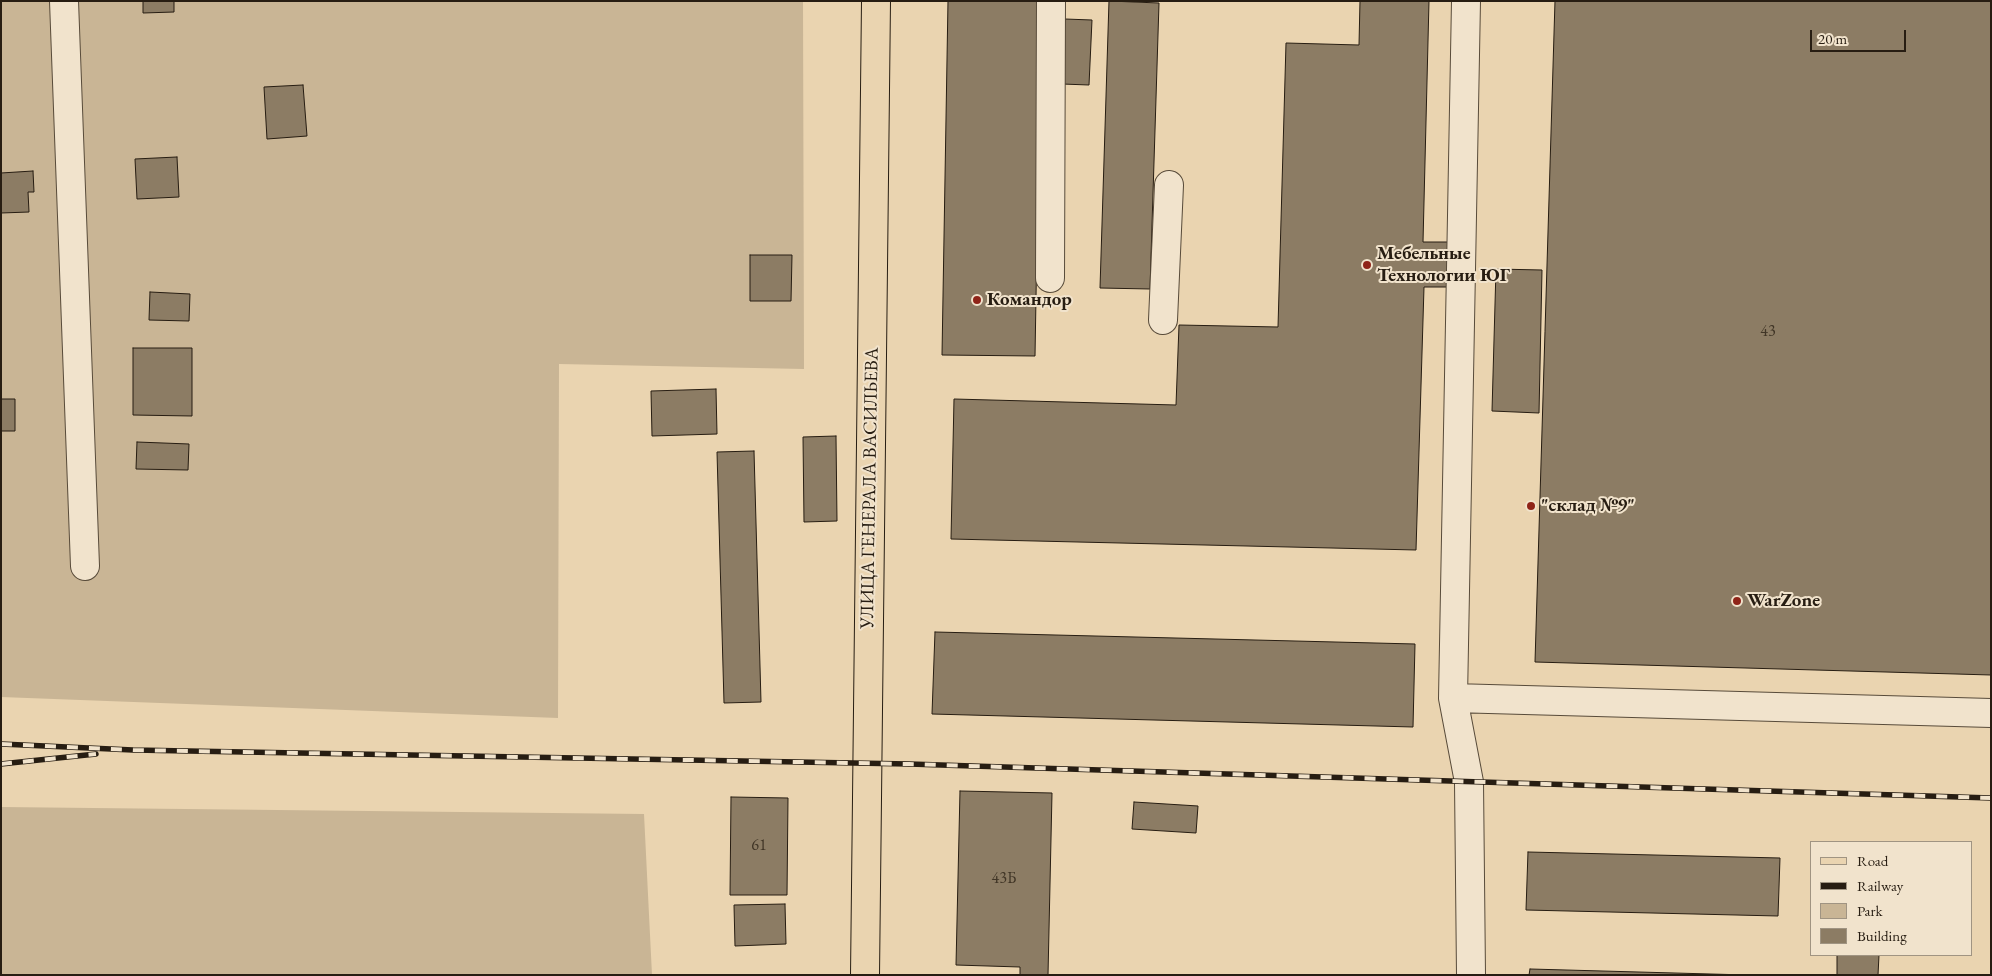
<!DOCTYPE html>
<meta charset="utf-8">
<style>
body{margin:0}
#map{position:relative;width:1992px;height:976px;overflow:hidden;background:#ead4b0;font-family:"EB Garamond",serif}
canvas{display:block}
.frame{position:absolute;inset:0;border:2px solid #271d12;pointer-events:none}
.legend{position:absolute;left:1810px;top:841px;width:162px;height:115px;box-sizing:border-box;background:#f1e3cc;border:1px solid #a09482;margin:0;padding:6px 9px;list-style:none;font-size:15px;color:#271d12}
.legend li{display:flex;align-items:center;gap:10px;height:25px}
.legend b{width:25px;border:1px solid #a09482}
.scale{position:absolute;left:1810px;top:30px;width:96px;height:22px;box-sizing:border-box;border:2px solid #271d12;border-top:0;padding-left:6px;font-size:15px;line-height:18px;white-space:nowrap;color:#271d12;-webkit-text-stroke:4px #f1e3cc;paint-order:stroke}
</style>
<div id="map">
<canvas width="1992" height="976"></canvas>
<div class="frame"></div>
<ul class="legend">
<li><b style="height:6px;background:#ead4b0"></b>Road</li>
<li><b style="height:6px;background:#271d12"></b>Railway</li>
<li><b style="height:14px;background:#c9b595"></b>Park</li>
<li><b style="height:14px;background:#8c7c64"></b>Building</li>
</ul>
<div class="scale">20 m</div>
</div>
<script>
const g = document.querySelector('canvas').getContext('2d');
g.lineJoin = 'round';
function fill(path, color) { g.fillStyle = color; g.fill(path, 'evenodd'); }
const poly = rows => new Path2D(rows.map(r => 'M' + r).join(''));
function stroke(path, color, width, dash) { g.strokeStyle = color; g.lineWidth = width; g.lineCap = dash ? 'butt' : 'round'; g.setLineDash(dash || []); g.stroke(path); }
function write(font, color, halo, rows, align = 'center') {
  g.font = font + ' "EB Garamond",serif'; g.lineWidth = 4; g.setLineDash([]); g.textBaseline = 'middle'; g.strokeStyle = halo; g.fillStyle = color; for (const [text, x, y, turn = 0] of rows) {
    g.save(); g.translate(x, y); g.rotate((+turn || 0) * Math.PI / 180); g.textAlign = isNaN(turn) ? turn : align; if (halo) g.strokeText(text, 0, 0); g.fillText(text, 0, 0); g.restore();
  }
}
fill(poly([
 [1,1,803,1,804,369,559,364,558,718,1,697],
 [1,807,644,814,652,975,1,975]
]), '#c9b595');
const building = poly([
 [143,1,174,1,174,12,143,13,143,1],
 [948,1,1041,1,1035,356,942,355,948,1],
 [1109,1,1159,3,1150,289,1100,288,1109,1],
 [1360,1,1429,1,1423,242,1454,242,1453,287,1424,287,1416,550,951,539,954,399,1176,405,1179,325,1278,327,1286,43,1359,45,1360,1],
 [1555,1,1991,1,1991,675,1535,662,1555,1],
 [1065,19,1092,20,1089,85,1062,84,1065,19],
 [303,85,307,136,267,139,264,87,303,85],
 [177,157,179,197,137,199,135,159,177,157],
 [33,171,34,192,28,192,29,212,1,213,1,173,33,171],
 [750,255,792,255,791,301,750,301,750,255],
 [1496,269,1542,270,1539,413,1492,411,1496,269],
 [150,292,190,294,189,321,149,320,150,292],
 [133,348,192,348,192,416,133,415,133,348],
 [716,389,717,434,652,436,651,391,716,389],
 [1,399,15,399,15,431,1,431,1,399],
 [836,436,837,521,804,522,803,437,836,436],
 [137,442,189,444,188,470,136,469,137,442],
 [754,451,761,702,724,703,717,452,754,451],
 [935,632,1415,644,1413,727,932,714,935,632],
 [960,791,1052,793,1048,975,1020,975,1020,967,956,965,960,791],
 [731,797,788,798,787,895,730,895,731,797],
 [1134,802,1198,806,1196,833,1132,829,1134,802],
 [1528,852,1780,858,1778,916,1526,910,1528,852],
 [785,904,786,944,735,946,734,905,785,904],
 [1837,955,1879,955,1878,975,1837,975,1837,955],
 [1530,969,1747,975,1529,975,1530,969]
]);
fill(building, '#8c7c64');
stroke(building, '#271d12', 1);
const minor = poly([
 [64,1,85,566],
 [1466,1,1453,698,1469,782,1471,975],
 [1050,278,1051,1],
 [1163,320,1169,185],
 [1453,698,1991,713]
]);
const major = poly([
 [865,975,876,1]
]);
stroke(minor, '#584b3a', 30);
stroke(major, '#271d12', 30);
stroke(minor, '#f1e3cc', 28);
stroke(major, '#ead4b0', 28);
const rail = poly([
 [1,744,133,750,909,764,1991,798],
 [1,764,96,754]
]);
stroke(rail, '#271d12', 5.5);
stroke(rail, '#f1e3cc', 4, [11]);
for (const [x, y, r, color] of [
 [1367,265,5,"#8f2418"],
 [977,300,5,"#8f2418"],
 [1531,506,5,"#8f2418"],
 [1737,601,5,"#8f2418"]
]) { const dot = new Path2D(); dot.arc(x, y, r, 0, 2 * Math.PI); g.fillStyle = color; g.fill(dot); stroke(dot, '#f1e3cc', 2); }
write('16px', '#403526', null, [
 ["43",1768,332],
 ["61",759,846],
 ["43Б",1004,879]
]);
write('bold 19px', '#271d12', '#f1e3cc', [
 ["Мебельные",1377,254],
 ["Технологии ЮГ",1377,276],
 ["Командор",987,300],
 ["\"склад №9\"",1541,506],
 ["WarZone",1747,601]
], 'left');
write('19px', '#271d12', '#f1e3cc', [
 ["УЛИЦА ГЕНЕРАЛА ВАСИЛЬЕВА",870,488,-89]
]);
</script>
